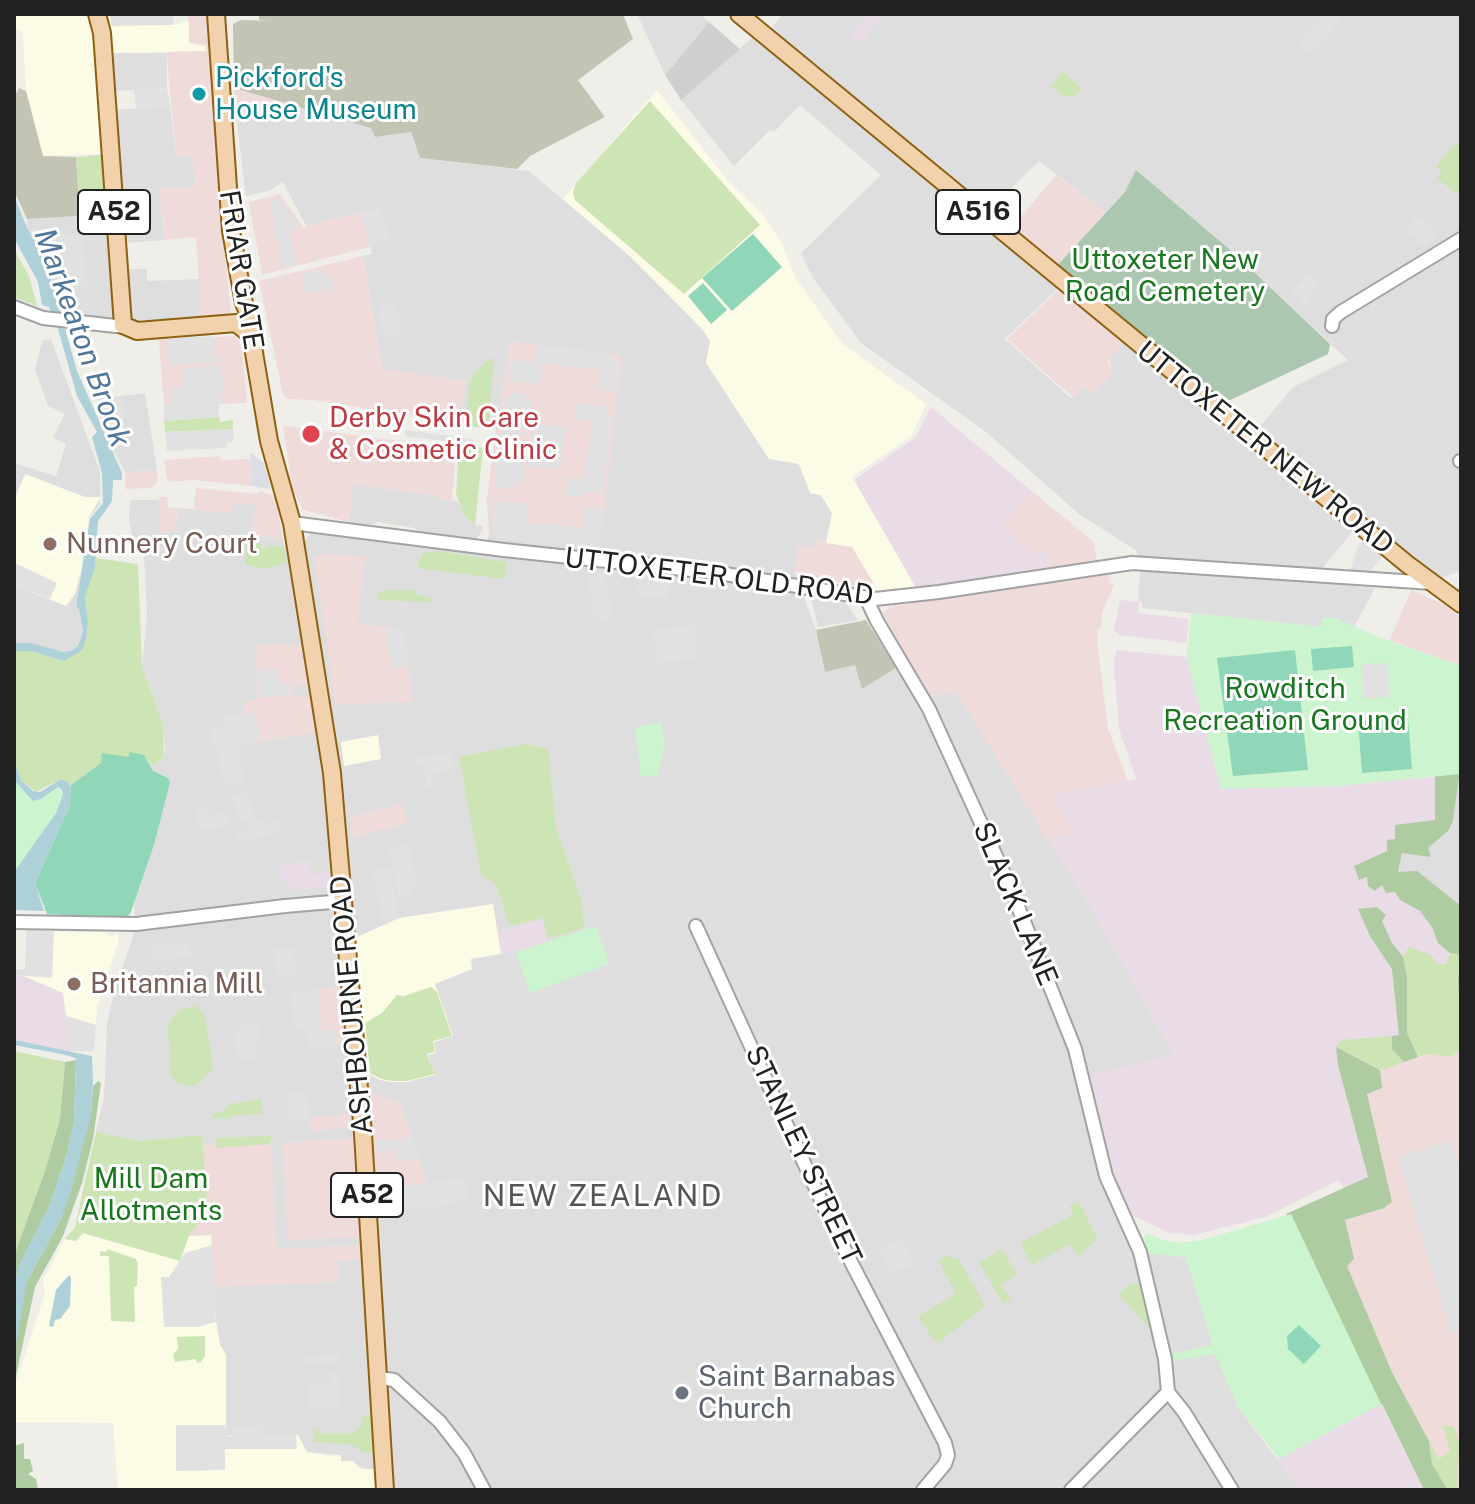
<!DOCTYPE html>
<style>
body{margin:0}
#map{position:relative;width:1475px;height:1504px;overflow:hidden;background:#f0eee9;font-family:"Public Sans",sans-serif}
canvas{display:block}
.frame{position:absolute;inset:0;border:16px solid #212121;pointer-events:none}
</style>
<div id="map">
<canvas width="1475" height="1504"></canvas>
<div class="frame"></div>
</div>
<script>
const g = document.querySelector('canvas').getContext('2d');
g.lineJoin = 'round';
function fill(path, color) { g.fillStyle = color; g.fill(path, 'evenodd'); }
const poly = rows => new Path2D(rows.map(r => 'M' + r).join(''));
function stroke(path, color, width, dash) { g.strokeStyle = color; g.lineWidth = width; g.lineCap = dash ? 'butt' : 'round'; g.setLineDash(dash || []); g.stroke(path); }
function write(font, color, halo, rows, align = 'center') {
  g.font = font + ' "Public Sans",sans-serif'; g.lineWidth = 6; g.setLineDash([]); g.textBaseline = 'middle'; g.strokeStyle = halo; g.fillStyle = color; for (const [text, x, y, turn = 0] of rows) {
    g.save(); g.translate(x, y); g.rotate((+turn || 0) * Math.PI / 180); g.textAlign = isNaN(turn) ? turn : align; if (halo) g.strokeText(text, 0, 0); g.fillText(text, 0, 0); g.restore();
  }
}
fill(poly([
 [637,14,700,14,709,22,665,75],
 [783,14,1461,14,1461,571,1437,579,1256,431,1293,387,1348,360,1235,254,1137,171,1125,192,1106,213,1039,161,988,211,770,29],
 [754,36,1058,288,1005,339,1071,398,1083,386,1091,393,1113,371,1108,356,1122,341,1353,531,1311,582,1375,588,1354,627,1336,618,1323,627,1142,608,1142,602,1138,601,1140,570,1137,551,1079,514,986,432,861,343,813,278,801,253,881,175,800,105,775,131,770,130,734,166,681,100],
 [112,53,167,53,167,88,114,91],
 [283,102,371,127,375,137,411,132,420,158,529,171,632,258,703,330,799,464,810,493,821,495,832,513,826,543,815,548,794,570,816,630,825,672,855,665,862,688,896,668,927,696,956,692,1084,895,1174,1055,1088,1077,1097,1171,1130,1235,1147,1253,1186,1257,1213,1346,1171,1354,1173,1361,1215,1353,1238,1407,1300,1490,376,1490,376,1472,341,1461,341,1455,307,1452,302,1444,226,1436,226,1356,220,1344,216,1322,211,1236,205,1212,202,1135,138,1141,96,1132,104,1098,107,1025,114,992,136,928,134,905,154,845,168,778,153,771,146,760,155,765,164,756,165,748,163,724,142,667,147,614,144,556,133,542,129,519,130,500,159,500,159,520,178,518,178,508,232,513,233,502,256,504,253,535,283,539,284,547,304,542,310,534,318,532,392,541,424,548,439,547,487,551,489,530,487,501,496,429,460,423,465,381,382,370,363,256,372,254,362,213,306,226,283,182,269,191,246,196,236,115],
 [170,106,176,156,193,155,195,187,160,189,164,240,126,243,115,110],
 [108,215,113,318,59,312,50,272,27,227,27,219],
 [127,269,147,269,147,281,199,279,201,317,131,321],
 [51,339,100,472,100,504,88,519,76,606,79,609,83,632,78,646,67,652,54,651,31,643,14,643,14,463,56,476,66,444,53,437,65,414,48,406,35,370,42,341],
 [145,393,157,471,125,472,102,428,98,399],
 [353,484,436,495,436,499,457,501,468,520,475,525,483,526,482,531,477,538,472,540,420,533,414,528,378,522,370,525,349,522],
 [811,597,846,603,858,620,818,627],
 [1461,774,1461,920,1368,860,1436,777]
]), '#dfdede');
fill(poly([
 [185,14,209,14,220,208,231,315,201,317,196,237,164,240,160,188,195,187,193,155,176,156,168,71,167,53,188,45,188,18],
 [234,88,283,102,236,115],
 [1056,175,1106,213,1056,267,1010,230],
 [280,194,305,229,306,226,362,213,370,247,262,275,249,202],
 [107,196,108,215,80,216,79,199],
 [363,256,382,369,465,381,460,423,313,400,288,399,283,394,259,281],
 [1059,289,1123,343,1107,361,1114,372,1092,394,1083,386,1074,398,1007,339],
 [237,336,242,348,247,403,164,405,159,340],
 [509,341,622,355,599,551,495,538,487,498],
 [283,426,456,448,452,501,436,499,436,495,353,484,349,522,303,510,293,490],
 [220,456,221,460,250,459,251,486,193,480,170,482,167,479,164,460],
 [157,471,157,483,151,488,125,489,125,472],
 [196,488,256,494,261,491,276,497,283,539,253,535,255,504,234,502,232,514,194,509],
 [1033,492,1094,542,1097,561,1049,569,1045,550,1032,553,1002,525],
 [159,497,167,497,168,507,178,508,176,530,159,535],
 [817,539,852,547,873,582,872,592,794,571,798,545,814,548],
 [328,554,365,557,358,624,404,629,413,702,335,704,314,556],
 [1109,573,1109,583,1114,584,1102,613,1101,628,1097,630,1097,641,1108,729,1128,781,1055,794,1056,805,1073,833,1048,840,956,692,927,696,883,613,891,606],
 [1411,590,1443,604,1461,618,1461,666,1390,640],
 [302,644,309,684,292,687,293,696,311,696,316,732,237,746,225,729,223,717,244,714,244,701,256,700,257,645],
 [403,804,407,823,353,837,350,816],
 [340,986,346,1045,310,1050,307,1029,295,1030,290,993],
 [1461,1042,1461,1490,1448,1490,1432,1464,1429,1441,1392,1371,1346,1265,1345,1220,1384,1208,1367,1094,1380,1070],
 [371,1092,400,1103,428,1184,374,1189,368,1094],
 [350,1113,351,1128,310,1131,309,1117,338,1117,338,1114],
 [357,1138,362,1237,288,1240,282,1143],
 [202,1145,271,1145,277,1249,361,1245,362,1259,338,1261,339,1282,214,1287,211,1236,189,1236,205,1212,207,1213]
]), '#efdbda');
fill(poly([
 [868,14,884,14,861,43,851,35],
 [931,407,1033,492,1002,525,1032,553,1045,550,1049,569,916,588,854,480,916,437],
 [1120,600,1140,602,1137,613,1189,619,1187,643,1118,635,1114,628],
 [1116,650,1187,657,1221,789,1335,786,1436,777,1435,821,1398,851,1370,860,1461,920,1461,1042,1381,1070,1382,1088,1348,1103,1368,1178,1344,1189,1339,1180,1265,1217,1193,1235,1169,1233,1133,1215,1110,1170,1088,1076,1173,1054,1084,895,1049,840,1073,833,1056,805,1055,794,1136,779,1119,729,1114,668],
 [309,860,311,875,333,872,333,887,290,890,288,881,281,882,279,866],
 [542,920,547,943,501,954,497,932],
 [14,975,24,976,63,993,71,1051,68,1054,14,1042],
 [1381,1404,1424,1490,1300,1490,1277,1460]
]), '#e9dce6');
fill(poly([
 [14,14,86,14,91,20,96,32,104,154,43,156,26,91,23,33,14,27],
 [110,14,173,14,173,25,189,21,189,43,206,46,206,51,112,53],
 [657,90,727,180,764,216,782,244,796,279,843,344,926,404,912,435,852,477,916,588,872,592,873,582,852,547,826,543,832,513,821,495,810,493,799,464,769,459,706,363,710,341,703,330,632,258,563,199],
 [25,474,85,497,101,497,89,517,81,571,75,594,66,606,14,585,14,500],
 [378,735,381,759,344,766,341,742],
 [493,904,501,954,471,959,472,969,435,984,453,1036,434,1042,436,1053,428,1055,435,1075,407,1082,393,1082,380,1080,369,1074,355,938,399,918],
 [26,929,78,933,101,932,111,936,118,934,118,943,97,1008,94,1051,71,1051,63,993,24,976],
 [83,1233,180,1261,189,1236,211,1235,216,1322,220,1344,226,1355,226,1435,298,1435,307,1452,330,1456,341,1455,341,1461,353,1461,361,1469,374,1469,376,1490,118,1490,113,1423,14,1422,14,1389,45,1293,43,1280,65,1239,76,1241]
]), '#fcfce6');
fill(poly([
 [709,22,740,49,681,100,665,75]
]), '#cfcfcf');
fill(poly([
 [259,14,623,14,633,39,578,80,605,117,530,156,517,169,420,158,411,132,375,137,371,128,234,88,233,24,241,20,272,21,259,20],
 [19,88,26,91,43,156,76,157,80,216,27,219,16,195,14,175,14,97],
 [866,620,896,668,862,689,855,665,825,672,816,630]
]), '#c4c4b5');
fill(poly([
 [1062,71,1082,89,1073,97,1064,96,1051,87],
 [650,101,760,225,684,294,575,200,573,192,576,183],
 [1456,143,1461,147,1461,168,1458,172,1461,175,1461,188,1456,194,1437,178,1442,171,1436,166],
 [101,155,104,197,79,199,76,157],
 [14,249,29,276,37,306,14,297],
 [494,357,488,428,465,426,470,380,484,363],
 [219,417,220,422,233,420,233,429,165,432,164,421],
 [459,444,483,448,475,525,464,515,456,494],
 [246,542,261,544,261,548,266,549,267,545,284,547,287,562,266,569,245,565],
 [438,551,507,562,504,579,421,569,418,563,423,553],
 [95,558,138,564,142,667,163,724,164,756,155,765,146,760,129,757,101,763,71,785,61,779,36,792,21,780,14,760,14,651,31,651,64,661,86,640,88,622,85,597],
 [393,590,413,590,418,595,431,598,430,602,377,600,379,591],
 [526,744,548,749,556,828,582,903,584,928,548,938,543,918,510,926,497,886,481,874,459,757],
 [1409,947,1429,954,1438,964,1446,964,1450,953,1458,954,1461,961,1458,977,1461,996,1461,1053,1458,1050,1451,1057,1426,1054,1418,1057,1407,1033,1407,977,1403,957],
 [431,987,437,992,452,1036,433,1041,435,1052,427,1054,435,1074,407,1081,393,1081,381,1079,370,1073,365,1023,382,1013,397,995,404,996],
 [196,1005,206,1019,213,1069,196,1085,189,1087,175,1082,170,1073,168,1027,172,1018,179,1010],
 [1392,1036,1392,1049,1404,1062,1382,1070,1336,1047,1341,1040],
 [14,1051,65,1062,60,1119,45,1171,14,1256],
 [261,1099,262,1114,231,1116,231,1119,213,1118,212,1113,223,1112,230,1104],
 [96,1132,138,1141,202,1135,208,1214,205,1213,189,1236,180,1261,83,1233,76,1241,65,1239,75,1227],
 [273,1136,269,1144,217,1148,216,1138],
 [1079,1201,1097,1239,1078,1257,1070,1244,1032,1265,1020,1243,1073,1215,1069,1206],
 [107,1249,136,1259,138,1264,137,1286,134,1287,135,1322,111,1321,109,1256,100,1256,100,1251,107,1252],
 [1002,1249,1017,1275,1000,1285,1011,1299,1003,1304,979,1262],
 [946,1256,959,1259,985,1306,939,1342,933,1340,918,1316,956,1294,939,1260],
 [1131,1284,1141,1284,1144,1288,1154,1333,1118,1294],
 [205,1336,205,1356,201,1362,197,1363,196,1359,175,1362,173,1354,178,1349,177,1337],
 [374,1415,373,1453,365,1453,350,1444,313,1442,313,1427,323,1434,353,1433,362,1424,362,1416],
 [1443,1425,1454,1427,1459,1444,1457,1490,1448,1490,1432,1464,1429,1442,1439,1459,1450,1452]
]), '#cde4b5');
fill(poly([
 [1461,763,1453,820,1449,830,1428,848,1431,857,1402,853,1398,872,1417,871,1461,906,1461,996,1459,995,1458,977,1461,961,1458,954,1450,953,1438,943,1432,927,1420,911,1400,900,1395,892,1386,893,1382,885,1375,891,1368,886,1367,877,1359,880,1354,866,1387,851,1387,840,1395,839,1395,825,1435,820,1435,768],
 [1377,907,1386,915,1382,921,1392,943,1403,957,1407,977,1407,1033,1418,1057,1404,1062,1392,1049,1392,1036,1399,1035,1392,969,1370,936,1358,909],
 [1336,1047,1380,1070,1382,1088,1367,1094,1392,1202,1384,1208,1345,1220,1354,1259,1347,1266,1392,1372,1429,1441,1432,1464,1448,1490,1424,1490,1382,1404,1371,1402,1324,1293,1286,1214,1368,1177,1338,1065],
 [76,1060,74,1122,67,1154,50,1205,19,1266,14,1286,14,1256,45,1171,60,1119,65,1062],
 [98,1081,101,1083,93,1139,82,1183,63,1236,35,1287,14,1385,14,1339,27,1281,61,1219,91,1115,93,1086],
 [24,1443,24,1459,30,1459,33,1471,28,1474,36,1479,38,1490,14,1490,14,1446]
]), '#afcba2');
fill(poly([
 [1136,170,1235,254,1330,344,1328,354,1224,403,1056,267,1125,192]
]), '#acc7b0');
fill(poly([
 [1191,613,1322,627,1322,618,1336,618,1376,636,1461,666,1461,774,1335,786,1221,789,1187,657],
 [661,722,665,743,658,775,641,777,635,728],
 [14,780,33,801,41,799,58,787,63,795,56,813,14,872],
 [596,926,609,964,530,993,516,952],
 [1291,1214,1381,1404,1279,1459,1238,1407,1215,1354,1172,1361,1171,1354,1213,1345,1186,1257,1148,1253,1143,1239,1146,1233,1163,1240,1180,1243,1202,1240]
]), '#ccf4ce');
fill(poly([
 [753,234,782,267,732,311,702,278],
 [703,283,727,310,711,324,688,296],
 [1352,646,1354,667,1313,671,1311,649],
 [1295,650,1308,770,1233,776,1217,658],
 [1408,718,1412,769,1362,773,1358,721],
 [130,752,144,755,153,771,168,778,170,782,154,845,131,912,126,919,47,914,35,883,70,805,71,785,101,763,102,753,128,757],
 [1299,1325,1321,1346,1304,1364,1288,1349,1287,1336]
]), '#90d6b9');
fill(poly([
 [110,14,173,14,173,25,111,26],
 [1324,14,1333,14,1341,20,1311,53,1299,43],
 [167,88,170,106,136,109,134,90],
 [280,198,298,223,298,229,289,231,296,265,281,269,271,200],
 [381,207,389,239,368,245,362,213],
 [1416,215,1438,233,1425,247,1405,230],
 [48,228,52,236,82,235,87,287,58,289,54,273,30,230],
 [321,270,322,275,329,273,333,289,305,294,301,274],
 [1309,274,1320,284,1308,298,1314,305,1310,308,1292,291],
 [395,303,396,312,404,314,404,317,400,317,399,325,401,326,398,335,402,337,383,335,378,307],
 [213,336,214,356,221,356,221,362,170,366,166,339],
 [538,345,614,355,614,361,619,363,615,391,598,389,599,370,543,364,540,384,508,380,510,360,535,362],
 [219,366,224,387,223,392,220,393,224,403,219,404,219,417,164,421,164,405,172,404,171,389,184,388,182,368],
 [512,393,526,394,526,401,532,403,529,423,522,427,517,460,522,461,521,465,524,466,522,483,516,483,515,490,499,488,495,482,505,400,507,395],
 [123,398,125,425,103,428,99,404,116,403,116,399],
 [576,403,608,407,607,415,612,416,602,494,588,493,581,497,564,495,567,478,584,479,592,422,574,419],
 [534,424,565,428,560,470,528,466],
 [233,429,233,442,227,442,226,448,167,451,165,432],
 [405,430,474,439,473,445,405,436],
 [494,502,528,503,526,522,582,528,585,507,603,508,598,550,498,538,493,523],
 [1363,540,1383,556,1368,574,1350,571,1357,549],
 [15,563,57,583,50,599,14,585],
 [604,570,612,617,605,622,594,617,588,578],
 [637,572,669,576,668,599,639,596],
 [694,625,697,657,657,663,653,630],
 [387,628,403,630,409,666,390,669],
 [1388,663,1389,697,1363,699,1361,664],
 [276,668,279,683,289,682,290,696,257,698,258,670],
 [256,713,260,740,238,746,244,782,224,785,217,748,212,748,210,730,225,729,223,717],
 [451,754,454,769,431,774,433,786,427,788,423,763,416,764,415,758],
 [248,792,256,818,239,822,232,796],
 [206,808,208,816,226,812,229,824,200,831,195,811],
 [260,818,262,824,278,820,282,832,238,843,235,833,248,829,247,822],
 [408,844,417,886,410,894,398,898,389,848],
 [389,867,399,917,383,920,373,871],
 [26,929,54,931,52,978,14,975,14,970,25,969],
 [190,942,191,957,152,961,151,945],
 [293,948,296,974,277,976,273,950],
 [315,990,318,992,322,1031,335,1030,337,1046,310,1050,307,1029,295,1030,290,993],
 [66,1016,96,1025,94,1051,71,1051],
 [258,1022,261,1037,255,1038,257,1057,238,1061,234,1035,240,1034,239,1026],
 [307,1092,310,1121,289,1121,286,1095],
 [413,1138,421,1159,397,1162,395,1150,378,1152,376,1141],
 [1450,1141,1461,1173,1461,1329,1451,1333,1398,1157],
 [464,1178,468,1199,436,1207,406,1210,405,1208,403,1186],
 [901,1238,915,1264,892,1273,879,1249],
 [212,1245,216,1322,198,1327,164,1327,161,1277,169,1277,185,1253],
 [339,1355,339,1408,309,1406,308,1385,331,1384,330,1373,339,1373,338,1363,303,1364,303,1357],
 [176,1425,225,1425,227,1436,234,1435,233,1427,264,1425,264,1435,296,1435,297,1449,225,1449,225,1470,176,1471]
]), '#e1e1e1');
fill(poly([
 [250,452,264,463,271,489,251,486]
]), '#dddde6');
fill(poly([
 [14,195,27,228,52,272,51,280,77,371,122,473,122,480,113,480,112,501,98,521,95,567,85,597,88,622,86,640,82,650,64,661,31,651,14,651,14,643,31,643,63,652,70,651,78,646,83,632,79,609,76,606,90,519,103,503,102,473,92,437,97,432,77,396,58,329,49,307,42,305,38,282,14,238],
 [14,760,21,780,33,791,40,792,61,779,68,782,72,789,70,805,35,883,44,911,14,910,14,872,56,813,63,795,62,790,58,787,41,799,33,801,14,780],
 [14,1040,92,1056,93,1083,91,1115,71,1191,61,1219,27,1281,14,1355,14,1286,19,1266,50,1205,67,1154,74,1122,76,1060,76,1058,61,1054,14,1045],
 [69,1275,71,1278,70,1306,60,1319,55,1320,53,1327,49,1326,56,1290]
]), '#aed0d9');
const minor = poly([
 [14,307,43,318,125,327],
 [1332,326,1333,319,1341,312,1461,239],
 [1460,461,1461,461],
 [292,523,504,550,719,573,875,599,939,592,1132,563,1432,583],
 [866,598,877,621,929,709,1011,889,1075,1049,1106,1176,1140,1252,1165,1359,1168,1392,1184,1412,1232,1490],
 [14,922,136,924,285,906,343,901],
 [696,926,836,1233,945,1443,948,1455,945,1464,923,1490],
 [379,1378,394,1380,440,1422,464,1453,484,1490],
 [1071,1490,1168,1392]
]);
const major = poly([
 [97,14,102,33,123,325,137,331,236,323,251,335],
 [216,14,231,231,244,303,251,320,251,335,269,441,292,523,332,773,363,1134,385,1490],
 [739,14,1407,564,1461,604]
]);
stroke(minor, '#a2a2a2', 16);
stroke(major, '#8d6111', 20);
stroke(minor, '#fff', 12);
stroke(major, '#f2d2ac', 16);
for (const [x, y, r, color] of [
 [199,94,8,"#0f9aa8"],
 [311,434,10,"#e0444e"],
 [50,544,8,"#8d6e63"],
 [74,984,8,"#8d6e63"],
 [682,1393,8,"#6b7280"]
]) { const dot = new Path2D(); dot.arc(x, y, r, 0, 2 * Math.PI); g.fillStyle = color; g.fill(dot); stroke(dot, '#fff', 3); }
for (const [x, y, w] of [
 [114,212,72],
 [978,212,84],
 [367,1195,72]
]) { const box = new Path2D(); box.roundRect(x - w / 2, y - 22, w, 44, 6); g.fillStyle = '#fff'; g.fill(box); stroke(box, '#212121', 2); }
write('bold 26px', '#212121', null, [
 ["A52",114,212],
 ["A516",978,212],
 ["A52",367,1195]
]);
write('28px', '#0d838f', '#fff', [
 ["Pickford's",215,78],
 ["House Museum",215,110]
], 'left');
write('28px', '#19761e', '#fff', [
 ["Uttoxeter New",1165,260],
 ["Road Cemetery",1165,292],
 ["Rowditch",1285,689],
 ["Recreation Ground",1285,721],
 ["Mill Dam",151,1179],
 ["Allotments",151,1211]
]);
write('28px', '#212121', '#fff', [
 ["FRIAR GATE",241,270,81],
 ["UTTOXETER NEW ROAD",1265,448,39],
 ["UTTOXETER OLD ROAD",719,577,7],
 ["SLACK LANE",1015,904,67],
 ["ASHBOURNE ROAD",352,1005,-95],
 ["STANLEY STREET",803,1155,65]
]);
write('28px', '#be3a42', '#fff', [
 ["Derby Skin Care",329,418],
 ["& Cosmetic Clinic",329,450]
], 'left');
write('28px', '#785e54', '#fff', [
 ["Nunnery Court",66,544],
 ["Britannia Mill",90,984]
], 'left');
write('28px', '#5b616d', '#fff', [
 ["Saint Barnabas",698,1377],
 ["Church",698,1409]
], 'left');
write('italic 30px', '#507698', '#fff', [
 ["Markeaton Brook",82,338,70]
]);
g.letterSpacing = '2px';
write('30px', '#545454', '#fff', [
 ["NEW ZEALAND",603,1197]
]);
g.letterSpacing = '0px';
</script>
